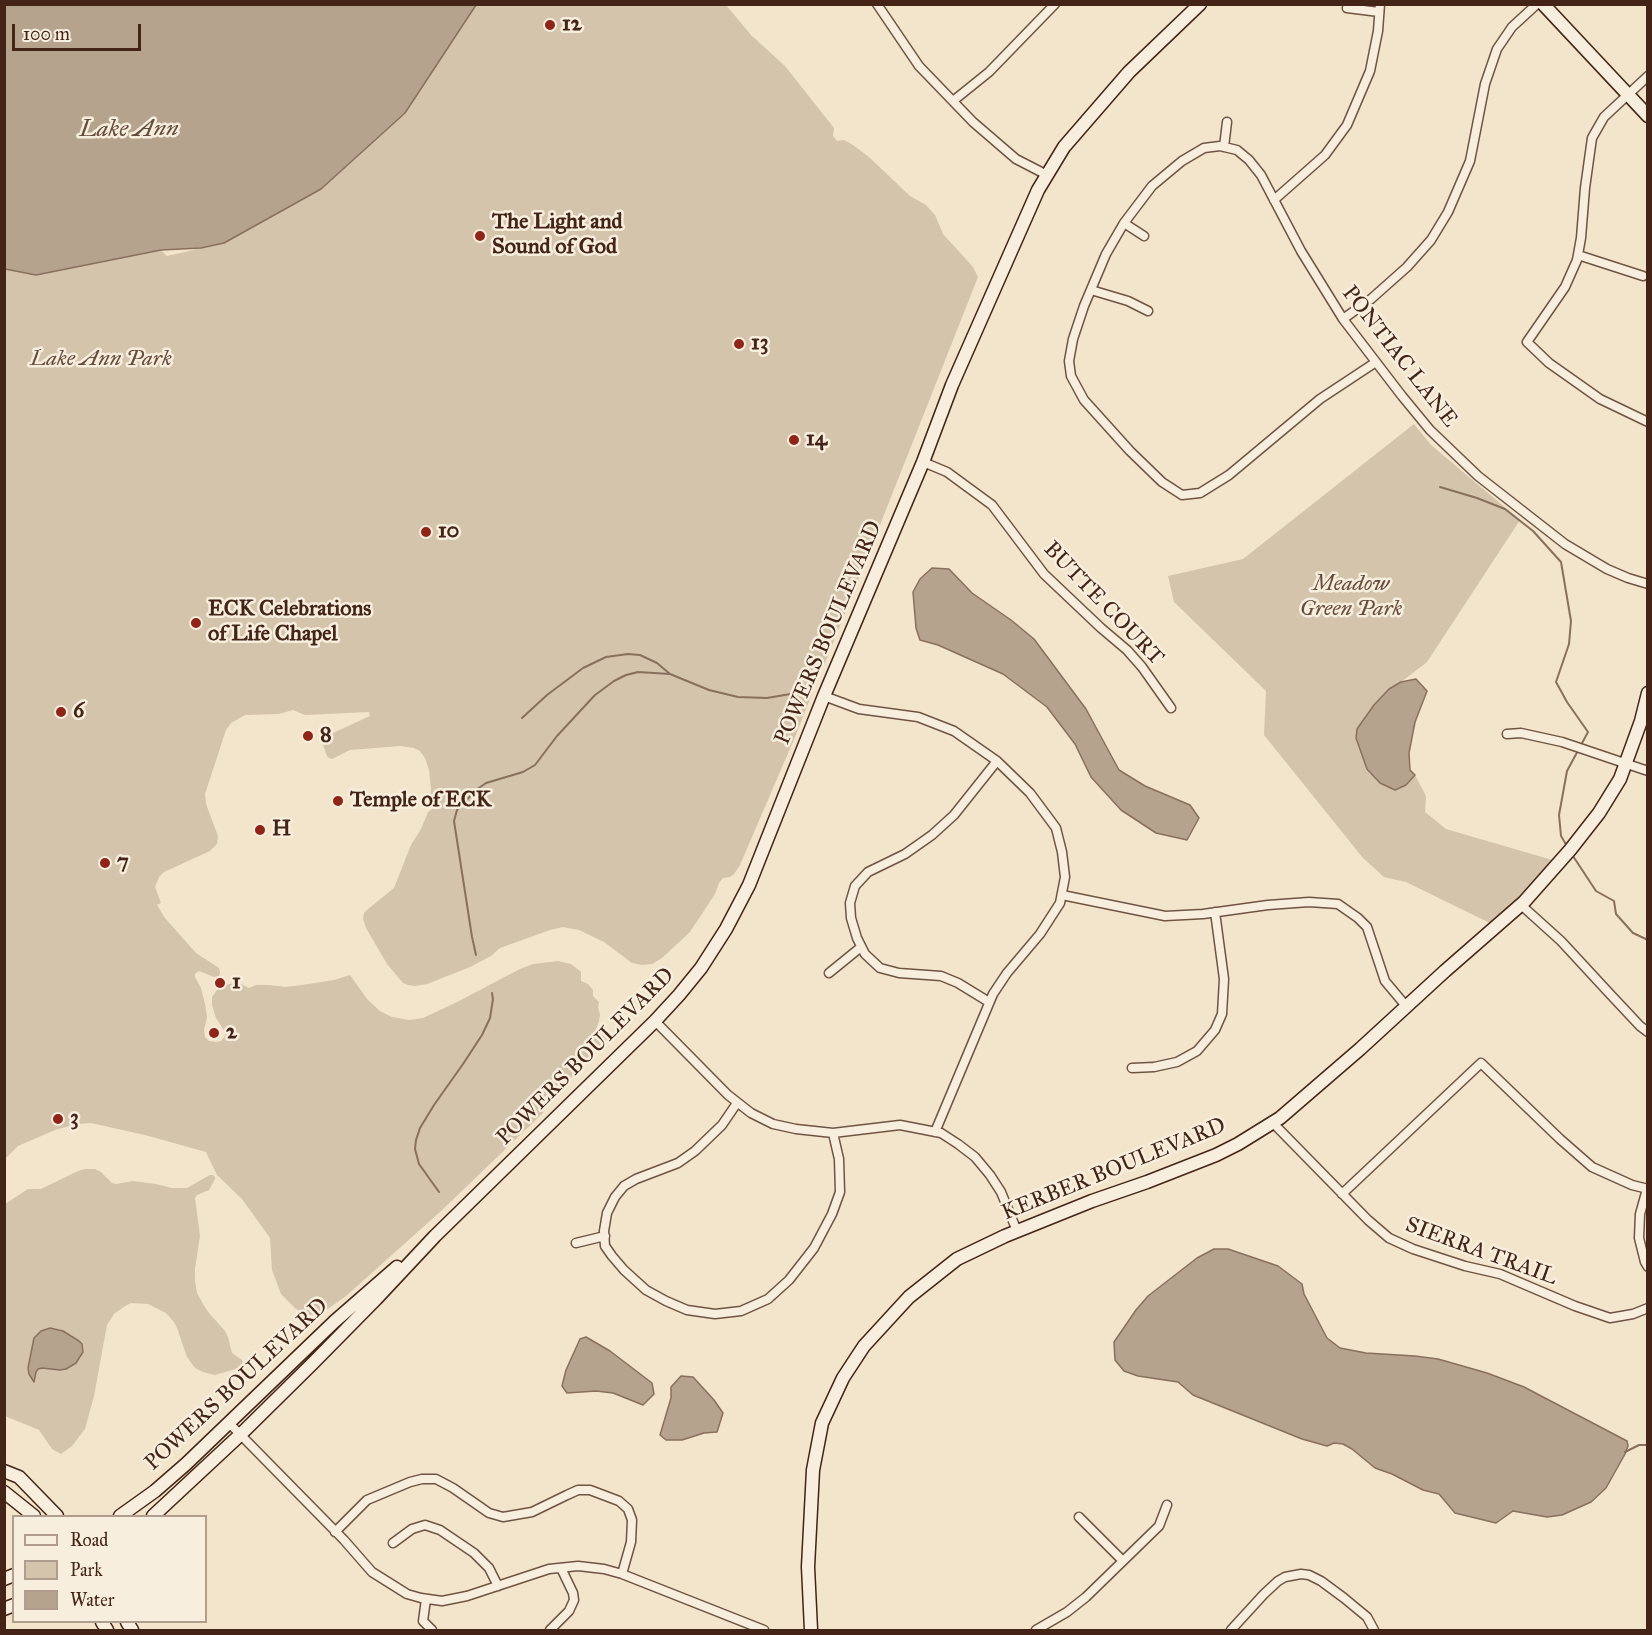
<!DOCTYPE html>
<style>
body{margin:0}
#map{position:relative;width:1652px;height:1635px;overflow:hidden;background:#f2e5cb;font-family:"IM FELL Great Primer",serif}
canvas{display:block}
.frame{position:absolute;inset:0;border:6px solid #432416;pointer-events:none}
.legend{position:absolute;left:12px;top:1515px;width:195px;height:108px;box-sizing:border-box;background:#f7eedd;border:2px solid #af9d8d;margin:0;padding:8px 10px;list-style:none;font-size:18px;color:#432416}
.legend li{display:flex;align-items:center;gap:12px;height:30px}
.legend b{width:30px;border:2px solid #af9d8d}
.scale{position:absolute;left:12px;top:24px;width:129px;height:27px;box-sizing:border-box;border:3px solid #432416;border-top:0;padding-left:8px;font-size:18px;line-height:21px;white-space:nowrap;color:#432416;-webkit-text-stroke:4px #f7eedd;paint-order:stroke}
</style>
<div id="map">
<canvas width="1652" height="1635"></canvas>
<div class="frame"></div>
<ul class="legend">
<li><b style="height:8px;background:#f7eedd"></b>Road</li>
<li><b style="height:16px;background:#d4c4ac"></b>Park</li>
<li><b style="height:16px;background:#b6a38d"></b>Water</li>
</ul>
<div class="scale">100 m</div>
</div>
<script>
const g = document.querySelector('canvas').getContext('2d');
g.lineJoin = 'round';
function fill(path, color) { g.fillStyle = color; g.fill(path, 'evenodd'); }
const poly = rows => new Path2D(rows.map(r => 'M' + r).join(''));
function stroke(path, color, width, dash) { g.strokeStyle = color; g.lineWidth = width; g.lineCap = dash ? 'butt' : 'round'; g.setLineDash(dash || []); g.stroke(path); }
function write(font, color, halo, rows, align = 'center') {
  g.font = font + ' "IM FELL Great Primer",serif'; g.lineWidth = 5; g.setLineDash([]); g.textBaseline = 'middle'; g.strokeStyle = halo; g.fillStyle = color; for (const [text, x, y, turn = 0] of rows) {
    g.save(); g.translate(x, y); g.rotate((+turn || 0) * Math.PI / 180); g.textAlign = isNaN(turn) ? turn : align; if (halo) g.strokeText(text, 0, 0); g.fillText(text, 0, 0); g.restore();
  }
}
fill(poly([
 [476,5,726,5,751,35,785,66,834,128,833,136,837,141,844,140,853,145,869,157,910,196,926,205,935,215,943,234,973,267,978,277,846,611,825,663,820,669,816,678,812,694,795,737,740,865,734,874,730,877,723,878,719,883,715,894,690,932,662,958,652,964,642,965,632,963,604,942,579,930,563,927,550,930,500,948,491,956,470,967,427,984,415,986,408,985,403,983,387,964,366,928,363,919,364,913,368,909,394,888,411,845,421,829,428,812,435,807,435,805,430,800,431,789,429,770,425,758,420,751,414,748,400,746,350,750,332,759,329,758,327,756,322,742,324,739,333,733,370,716,369,712,305,715,293,710,279,714,245,715,231,723,226,730,205,794,206,804,218,836,217,844,210,851,164,872,159,877,155,887,161,903,157,905,165,918,196,953,219,968,220,973,219,976,214,977,199,971,195,974,195,977,201,988,205,1004,207,1017,204,1030,205,1037,209,1041,216,1042,221,1041,225,1036,225,1032,216,1018,212,1005,212,997,217,990,222,986,237,982,249,988,256,985,269,985,285,987,302,985,334,980,350,975,367,999,380,1011,392,1017,409,1020,423,1018,457,1002,520,969,533,964,558,961,571,964,581,972,581,981,588,984,593,990,593,996,599,1002,598,1008,600,1014,599,1021,595,1032,610,1037,556,1094,544,1108,543,1113,440,1212,346,1296,322,1313,309,1315,296,1309,281,1294,272,1270,270,1238,242,1199,217,1175,206,1152,145,1135,91,1123,77,1124,55,1130,18,1146,5,1159,5,269,36,275,161,250,167,256,224,243,321,189,405,113],
 [1414,424,1431,445,1520,520,1427,662,1401,682,1388,689,1406,785,1415,775,1426,796,1425,812,1446,829,1559,862,1496,926,1406,882,1384,877,1363,858,1264,735,1266,691,1174,602,1168,576,1243,559],
 [85,1169,95,1169,101,1172,112,1183,116,1184,133,1181,156,1184,172,1188,187,1188,210,1175,213,1175,215,1177,215,1179,209,1190,197,1195,195,1198,200,1236,195,1269,195,1281,197,1293,203,1304,209,1313,225,1331,228,1337,232,1353,242,1360,243,1364,242,1367,215,1375,203,1372,195,1368,187,1357,177,1328,174,1322,166,1313,148,1304,131,1303,125,1306,114,1314,107,1325,94,1396,85,1429,72,1446,61,1454,52,1449,39,1430,5,1416,5,1204,28,1189,41,1189,78,1171]
]), '#d4c4ac');
const water = poly([
 [4,5,5,4,476,5,405,113,321,189,224,243,201,248,161,250,36,275,5,269,4,5],
 [932,568,949,569,972,593,1011,620,1034,639,1086,709,1119,770,1145,786,1190,805,1199,818,1187,840,1156,833,1121,810,1091,777,1075,744,1047,707,1003,674,938,645,920,640,916,628,913,592,920,579,932,568],
 [1416,679,1427,691,1415,722,1409,753,1410,770,1415,775,1406,785,1395,790,1380,783,1367,769,1356,738,1357,729,1374,705,1389,689,1401,682,1416,679],
 [1214,1249,1228,1249,1278,1266,1302,1284,1304,1294,1327,1338,1340,1348,1366,1353,1415,1356,1438,1359,1487,1373,1524,1387,1627,1441,1628,1446,1625,1454,1606,1488,1591,1502,1562,1515,1547,1517,1513,1511,1496,1523,1455,1513,1439,1494,1423,1490,1392,1474,1375,1468,1352,1449,1343,1444,1334,1443,1327,1446,1302,1439,1193,1395,1178,1382,1138,1376,1124,1371,1115,1360,1114,1342,1136,1310,1148,1296,1197,1258,1214,1249],
 [50,1328,63,1331,79,1341,82,1344,83,1352,76,1363,66,1369,60,1370,42,1368,38,1369,36,1372,34,1382,29,1374,28,1368,34,1338,41,1331,50,1328],
 [586,1337,610,1351,652,1383,654,1394,643,1405,613,1393,596,1391,567,1393,562,1386,566,1370,580,1339,586,1337],
 [681,1376,693,1377,714,1400,723,1413,717,1432,704,1433,682,1440,666,1440,660,1435,671,1398,671,1387,681,1376]
]);
fill(water, '#b6a38d');
stroke(water, '#88705d', 1.5);
stroke(poly([
 [1440,487,1477,498,1505,509,1533,531,1561,562,1571,621,1569,644,1556,682,1567,702,1588,732,1567,771,1559,815,1561,836,1567,846],
 [522,718,547,695,583,668,606,657,628,654,640,655,657,663,670,674],
 [1571,853,1596,891,1614,901,1616,914,1633,933,1648,940],
 [476,955,472,937,454,821,457,810,476,790,486,783,523,772,535,765,557,736,595,695,614,681,626,675,638,672,670,674,709,690,738,697,767,698,802,692],
 [439,1192,419,1164,415,1149,416,1140,420,1128,434,1105,463,1064,482,1035,490,1018,493,999,492,993],
 [1625,1452,1639,1445,1648,1445]
]), '#88705d', 2);
const street = poly([
 [877,4,919,66,973,122,1016,159,1047,175],
 [1347,8,1379,12],
 [1648,76,1604,117,1592,138,1585,188,1581,238,1577,260,1565,287,1527,342,1549,363,1600,399,1648,422],
 [953,101,989,72,1055,4],
 [1224,147,1227,122],
 [1274,200,1325,155,1347,125,1370,71,1378,31,1380,4],
 [1124,223,1144,236],
 [1578,255,1643,276],
 [1091,290,1128,301,1148,311],
 [1343,319,1371,299,1407,267,1431,240,1448,212,1470,161,1485,84,1497,49,1512,27,1537,4],
 [1376,362,1320,399,1229,475,1200,493,1182,495,1162,482,1130,451,1084,400,1071,376,1069,361,1073,339,1084,306,1106,254,1124,223,1152,186,1182,161,1204,148,1220,146,1237,150,1249,160,1261,175,1301,251,1343,319,1402,396,1430,430,1478,476,1565,544,1607,569,1628,578,1648,584],
 [923,462,947,472,992,505,1044,574,1101,628,1127,650,1142,667,1171,708],
 [824,696,859,709,918,717,954,731,997,761,1030,793,1056,828,1062,852,1065,877,1060,903,1040,934,1007,973,993,994,935,1132],
 [1507,734,1521,733,1562,742,1648,771],
 [1062,895,1165,916,1203,914,1268,905,1309,902,1338,904,1358,918,1367,927,1385,981,1406,1006],
 [1520,904,1561,941,1610,994,1640,1026,1648,1032],
 [829,973,861,947],
 [989,1002,958,983,941,976,899,973,880,968,865,954,857,938,851,918,850,903,855,886,868,872,905,854,932,835,954,815,997,761],
 [655,1021,728,1095,751,1113,773,1124,796,1129,833,1133,900,1125,941,1133,958,1144,975,1157,990,1175,1001,1192,1017,1231],
 [1132,1068,1154,1067,1177,1062,1197,1051,1215,1030,1222,1014,1224,979,1215,912],
 [737,1103,722,1125,695,1151,678,1163,636,1179,624,1186,615,1197,607,1213,604,1231,605,1246,612,1256,624,1270,646,1290,666,1301,687,1310,715,1314,741,1311,768,1299,789,1280,814,1248,832,1214,840,1192,839,1159,833,1133],
 [1273,1123,1368,1220,1389,1238,1413,1249,1465,1266,1500,1274,1575,1306,1610,1318,1633,1314,1648,1308],
 [1647,1189,1640,1214,1639,1238,1645,1262,1648,1267],
 [1342,1194,1481,1063,1560,1139,1592,1167,1632,1185,1648,1189],
 [576,1243,605,1236],
 [229,1423,344,1540,372,1572,407,1594,421,1598,442,1601,467,1596,549,1569,578,1566,604,1569,622,1574,764,1630],
 [1079,1517,1123,1561],
 [335,1532,367,1500,410,1482,422,1479,436,1479,453,1488,489,1513,503,1517,532,1512,567,1495,578,1490,590,1490,619,1501,628,1509,632,1520,631,1542,622,1574],
 [393,1543,412,1529,425,1525,440,1530,474,1553,489,1568,498,1586],
 [426,1599,423,1621,432,1630],
 [550,1630,569,1611,574,1600,573,1593,561,1568],
 [1036,1630,1067,1612,1086,1597,1159,1526,1167,1505],
 [1231,1630,1264,1594,1278,1581,1285,1577,1301,1574,1309,1575,1321,1581,1344,1598,1367,1617,1374,1630]
]);
const secondary = poly([
 [1543,4,1648,116],
 [4,1471,19,1477,57,1516],
 [4,1492,34,1516],
 [120,1516,155,1491,186,1464,335,1321,397,1267],
 [153,1516,240,1435,312,1364,376,1299,435,1236,655,1021,679,995,701,968,726,929,749,885,824,696,923,462,952,385,1038,190,1064,147,1129,72,1200,4],
 [4,1579,14,1575],
 [4,1609,14,1605],
 [102,1622,107,1630],
 [127,1622,132,1630],
 [811,1630,808,1567,813,1470,822,1423,843,1378,864,1346,909,1297,957,1259,1005,1236,1092,1201,1147,1182,1216,1155,1238,1144,1280,1118,1360,1049,1445,971,1524,902,1570,850,1599,813,1620,779,1641,721,1648,693]
]);
stroke(street, '#6f5443', 11);
stroke(secondary, '#432416', 15);
stroke(street, '#f7eedd', 8);
stroke(secondary, '#f7eedd', 12);
for (const [x, y, r, color] of [
 [550,25,6,"#8f2418"],
 [480,236,6,"#8f2418"],
 [739,344,6,"#8f2418"],
 [794,440,6,"#8f2418"],
 [426,532,6,"#8f2418"],
 [196,623,6,"#8f2418"],
 [61,712,6,"#8f2418"],
 [308,736,6,"#8f2418"],
 [338,801,6,"#8f2418"],
 [260,830,6,"#8f2418"],
 [105,863,6,"#8f2418"],
 [220,983,6,"#8f2418"],
 [214,1033,6,"#8f2418"],
 [58,1119,6,"#8f2418"]
]) { const dot = new Path2D(); dot.arc(x, y, r, 0, 2 * Math.PI); g.fillStyle = color; g.fill(dot); stroke(dot, '#f7eedd', 2); }
write('bold 22px', '#432416', '#f7eedd', [
 ["12",562,25],
 ["The Light and",492,223],
 ["Sound of God",492,248],
 ["13",751,344],
 ["14",806,440],
 ["10",438,532],
 ["ECK Celebrations",208,610],
 ["of Life Chapel",208,635],
 ["6",73,712],
 ["8",320,736],
 ["Temple of ECK",350,801],
 ["H",272,830],
 ["7",117,863],
 ["1",232,983],
 ["2",226,1033],
 ["3",70,1119]
], 'left');
write('22px', '#432416', '#f7eedd', [
 ["PONTIAC LANE",1399,357,52],
 ["BUTTE COURT",1103,604,46],
 ["POWERS BOULEVARD",829,633,-67],
 ["POWERS BOULEVARD",586,1057,-45],
 ["KERBER BOULEVARD",1114,1170,-22],
 ["SIERRA TRAIL",1481,1252,20],
 ["POWERS BOULEVARD",237,1385,-43]
]);
write('italic 22px', '#674c3c', '#f7eedd', [
 ["Lake Ann Park",101,360],
 ["Meadow",1351,585],
 ["Green Park",1351,610]
]);
write('italic 24px', '#664a3a', '#f7eedd', [
 ["Lake Ann",129,130]
]);
</script>
